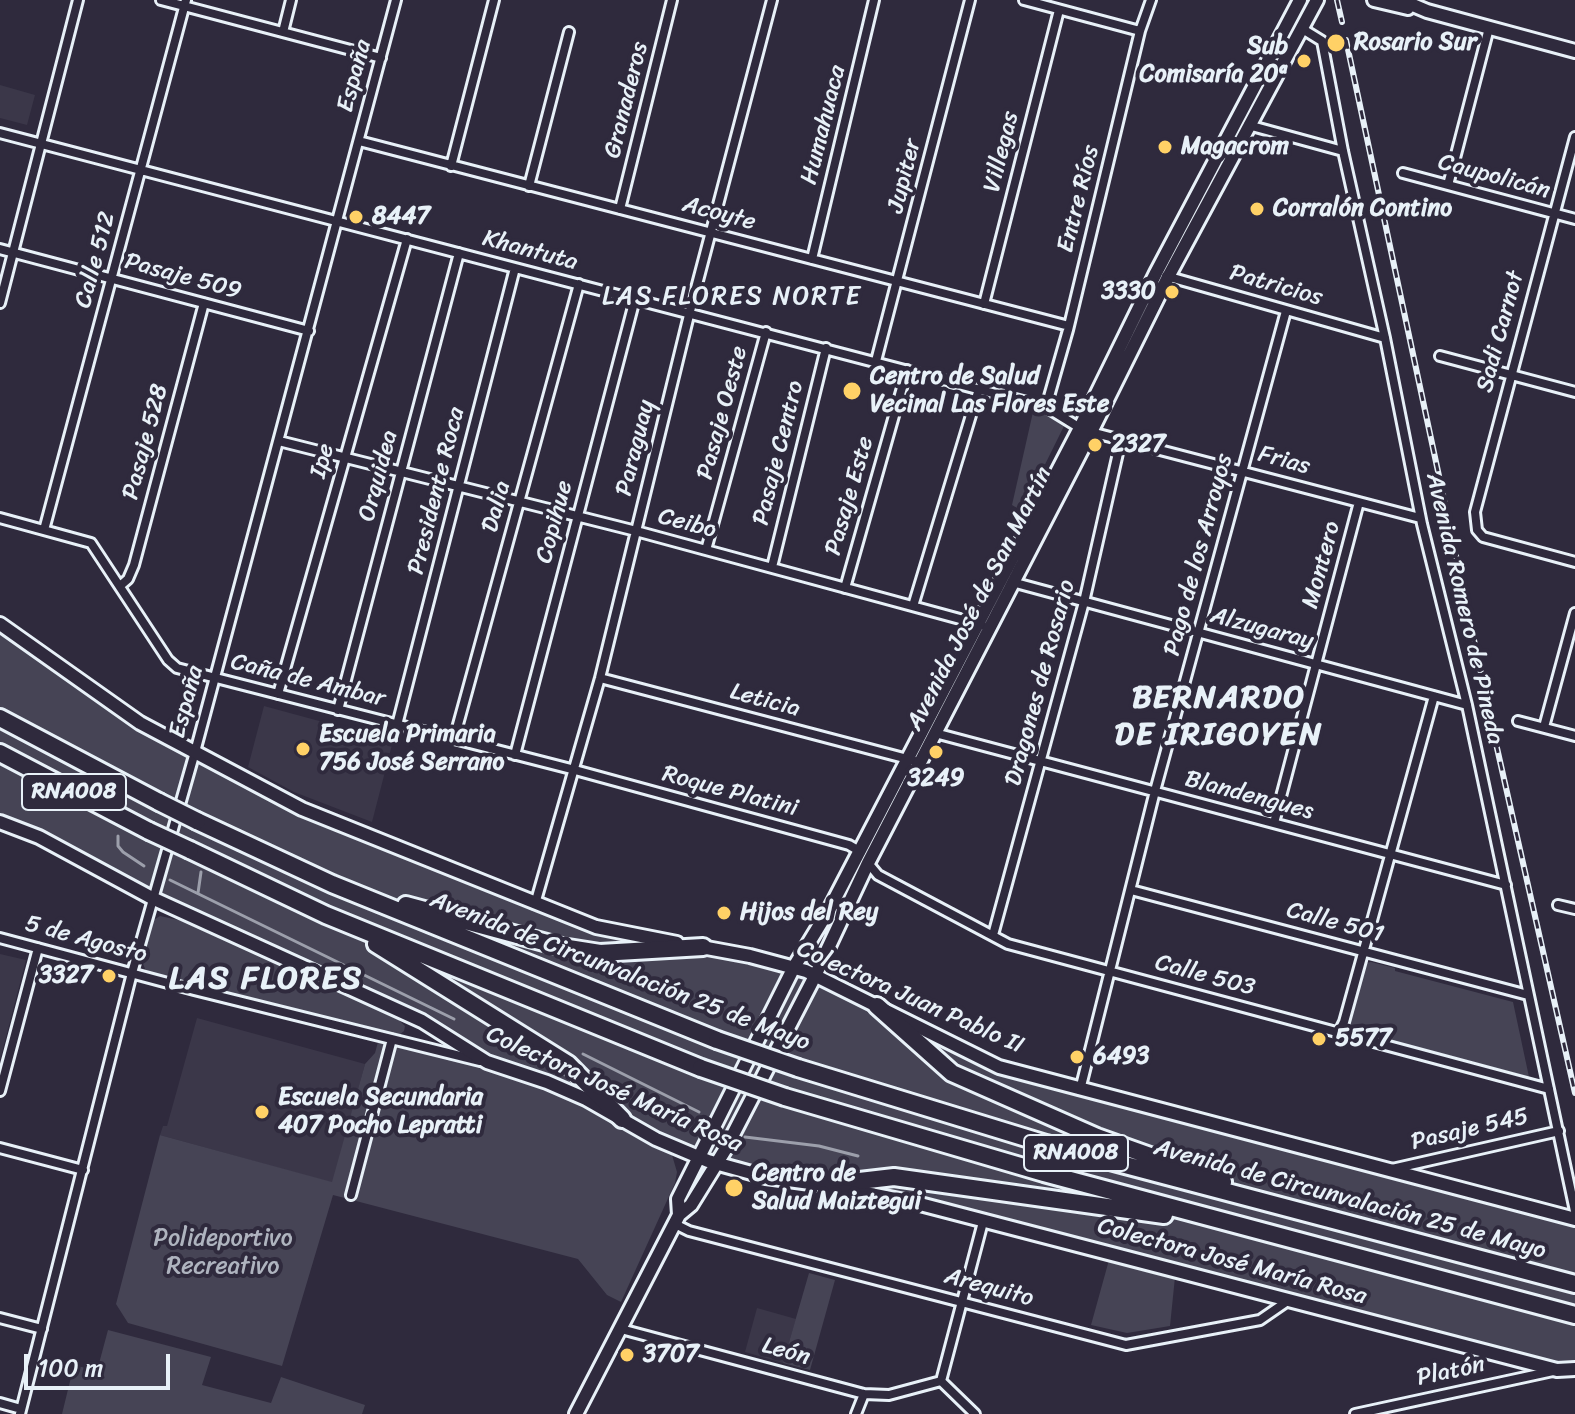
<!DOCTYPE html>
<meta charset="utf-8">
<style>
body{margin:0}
#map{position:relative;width:1575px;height:1414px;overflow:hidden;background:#2f2a3d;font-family:Sriracha,sans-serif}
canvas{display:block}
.scale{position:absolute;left:24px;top:1354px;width:146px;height:36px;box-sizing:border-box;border:4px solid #e8f1f8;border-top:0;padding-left:10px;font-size:24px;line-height:28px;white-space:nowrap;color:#e8f1f8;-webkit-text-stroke:6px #2f2a3d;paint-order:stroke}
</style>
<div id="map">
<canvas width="1575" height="1414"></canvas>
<div class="scale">100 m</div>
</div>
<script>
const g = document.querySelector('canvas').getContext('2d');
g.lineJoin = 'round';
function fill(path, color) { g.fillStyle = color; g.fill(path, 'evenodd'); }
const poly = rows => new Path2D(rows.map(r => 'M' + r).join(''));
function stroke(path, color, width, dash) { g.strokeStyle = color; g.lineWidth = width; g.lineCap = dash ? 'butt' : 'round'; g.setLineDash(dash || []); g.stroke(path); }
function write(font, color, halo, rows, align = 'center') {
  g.font = font + ' Sriracha,sans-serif'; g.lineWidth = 8; g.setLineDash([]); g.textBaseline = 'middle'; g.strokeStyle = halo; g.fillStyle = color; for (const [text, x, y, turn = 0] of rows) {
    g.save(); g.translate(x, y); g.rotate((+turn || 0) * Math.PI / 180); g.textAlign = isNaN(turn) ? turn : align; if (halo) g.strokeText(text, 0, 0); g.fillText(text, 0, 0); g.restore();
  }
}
fill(poly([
 [0,85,35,95,27,125,0,118],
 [264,706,393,741,372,822,294,792,248,767],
 [0,954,26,960,0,1060],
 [197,1018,365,1064,333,1183,160,1135,163,1126,167,1126],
 [757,1308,796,1319,783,1363,745,1352]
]), '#3b3749');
fill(poly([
 [1033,412,1050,416,1064,426,1022,511,1012,505],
 [0,624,141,723,302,809,596,927,794,967,999,1067,1575,1219,1575,1369,1102,1250,708,1161,515,1071,422,1021,0,822],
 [160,916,183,921,398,1019,405,1026,404,1031,398,1036,360,1028,146,971,141,959,152,921],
 [1371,962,1395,968,1395,971,1513,1002,1529,1077,1353,1030,1348,1027,1365,963],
 [378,1042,499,1071,560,1093,672,1155,677,1172,675,1183,621,1302,607,1295,578,1259,333,1195,282,1366,128,1323,116,1304,160,1135,332,1182,365,1064,375,1053],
 [1109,1260,1175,1277,1170,1326,1127,1333,1091,1325],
 [809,1273,835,1280,810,1370,783,1363],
 [108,1330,211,1357,202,1385,271,1403,281,1377,365,1405,362,1414,62,1414,74,1365,97,1371]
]), '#464455');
stroke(poly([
 [118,836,118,846,123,852,144,866],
 [170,880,454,1019],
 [198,893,201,872],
 [583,1054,699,1112],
 [745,1137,819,1146,858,1156]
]), '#9c9fab', 3);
const minor = poly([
 [161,0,381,58],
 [1024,0,1140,31],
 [1301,28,1322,41,1343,151,1385,338,1422,524,1467,705,1575,1211],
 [283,32,291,0],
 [1248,125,1343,151],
 [0,133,1046,407,1080,428,1091,432,1420,518],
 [1575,137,1475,512,1477,530,1483,537,1575,562],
 [359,141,1069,326],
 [451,166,494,0],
 [1403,173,1575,219],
 [1448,185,1489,28],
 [529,186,569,32],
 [620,209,672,0],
 [0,249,309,331],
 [812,259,874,0],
 [1166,276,1385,338],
 [0,303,78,0],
 [984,304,1059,10],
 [1440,356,1575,392],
 [876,361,970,0],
 [1046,407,1068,330,1140,31,1151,0],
 [279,441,636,531,982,625],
 [0,518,91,543,168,660,177,668,575,770,849,845,861,852],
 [44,530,186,0],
 [706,550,766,332],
 [772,567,826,348],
 [1012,582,1467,705],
 [120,586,128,579,134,565,204,303],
 [845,588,907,370],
 [913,606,979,389],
 [600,678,919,762],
 [278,694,407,239],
 [338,710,459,253],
 [1518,721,1575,736],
 [397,725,515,268],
 [1544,727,1575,613],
 [935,733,1506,885],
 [454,739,579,284],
 [515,755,635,299],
 [1274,823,1359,502],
 [868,863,878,875,1008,944,1549,1089],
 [1131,890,1528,995],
 [535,904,600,678,690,311,772,0],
 [1558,905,1575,909],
 [993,935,1084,602,1121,440],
 [0,938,194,990,480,1061],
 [1339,1032,1344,1022,1434,696],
 [1080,1090,1155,791,1286,311],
 [0,1091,38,948],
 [0,1148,83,1170],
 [1392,1169,1559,1131],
 [351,1195,392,1039],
 [675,1224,689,1231,1126,1345,1260,1320,1289,1300],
 [0,1318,42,1329],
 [621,1329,864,1394,889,1395,941,1381],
 [941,1381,983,1222],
 [941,1381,975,1414],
 [0,1403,21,1409],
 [20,1414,132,973,195,752,396,0],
 [856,1414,864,1394],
 [1355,1414,1553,1371]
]);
const secondary = poly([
 [1374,0,1408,8],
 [1401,0,1427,11,1575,51],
 [0,624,140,723,302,809,596,927,677,943],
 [0,822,39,837,152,898,422,1021,487,1062,547,1082,586,1099,656,1139,708,1161,766,1177,825,1185,920,1204,1557,1370,1575,1369],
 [696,946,750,956,806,971,999,1067,1575,1219],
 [679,1215,678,1199,794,967,830,908,1080,428,1156,273,1300,0],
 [576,1414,679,1215,691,1205,725,1150,815,976,868,863,1091,432,1168,277,1317,0]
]);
const motorway = poly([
 [0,718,159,802],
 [0,753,149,831],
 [197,821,332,884,717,1040],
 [190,850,326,915,701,1068],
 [406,905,562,947,600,953,703,947],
 [376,944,568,1064,622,1119],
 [877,1006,952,1073,1097,1137,1223,1182],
 [798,1068,1046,1144,1575,1284],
 [785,1097,1044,1173,1575,1315],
 [825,1185,894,1177,1164,1215]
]);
stroke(minor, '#e8f1f8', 14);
stroke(secondary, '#e8f1f8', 18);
stroke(motorway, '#e8f1f8', 22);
stroke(minor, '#2f2a3d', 8);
stroke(secondary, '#2f2a3d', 12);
stroke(motorway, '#2f2a3d', 16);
const rail = poly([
 [1337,0,1342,22],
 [1346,40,1497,748,1575,1093]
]);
stroke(rail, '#e8f1f8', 6);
stroke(rail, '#2f2a3d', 3, [9]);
const motorwayBridge = poly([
 [159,802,197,821],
 [149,831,190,850],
 [717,1040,798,1068],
 [701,1068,785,1097]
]);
stroke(motorwayBridge, '#e8f1f8', 22, []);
stroke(motorwayBridge, '#2f2a3d', 16);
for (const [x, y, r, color] of [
 [1336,43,10,"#ffd166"],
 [1304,61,8,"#ffd166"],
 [1165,147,8,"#ffd166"],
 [1257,209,8,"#ffd166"],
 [356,217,8,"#ffd166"],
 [1172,292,8,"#ffd166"],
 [852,391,10,"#ffd166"],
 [1095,445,8,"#ffd166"],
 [303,749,8,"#ffd166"],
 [936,752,8,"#ffd166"],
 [724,913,8,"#ffd166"],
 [109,976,8,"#ffd166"],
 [1319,1039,8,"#ffd166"],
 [1077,1057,8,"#ffd166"],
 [262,1112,8,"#ffd166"],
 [734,1188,10,"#ffd166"],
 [627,1355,8,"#ffd166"]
]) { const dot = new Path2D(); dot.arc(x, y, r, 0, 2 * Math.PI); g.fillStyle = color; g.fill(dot); stroke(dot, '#2f2a3d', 3); }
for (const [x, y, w] of [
 [74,792,104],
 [1076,1153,104]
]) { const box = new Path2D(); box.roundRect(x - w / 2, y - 18, w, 36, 6); g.fillStyle = '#2f2a3d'; g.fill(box); stroke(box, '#e8f1f8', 2); }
write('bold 22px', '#e8f1f8', null, [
 ["RNA008",74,792],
 ["RNA008",1076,1153]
]);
write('bold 24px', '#e8f1f8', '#2f2a3d', [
 ["Rosario Sur",1354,43],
 ["Sub",1288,47,"right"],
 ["Comisaría 20ª",1288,75,"right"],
 ["Magacrom",1181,147],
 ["Corralón Contino",1273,209],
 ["8447",372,217],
 ["3330",1156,292,"right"],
 ["Centro de Salud",870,377],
 ["Vecinal Las Flores Este",870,405],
 ["2327",1111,445],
 ["Escuela Primaria",319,735],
 ["756 José Serrano",319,763],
 ["3249",936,779,"center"],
 ["Hijos del Rey",740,913],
 ["3327",93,976,"right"],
 ["5577",1335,1039],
 ["6493",1093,1057],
 ["Escuela Secundaria",278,1098],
 ["407 Pocho Lepratti",278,1126],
 ["Centro de",752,1174],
 ["Salud Maiztegui",752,1202],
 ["3707",643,1355]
], 'left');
write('24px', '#e8f1f8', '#2f2a3d', [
 ["España",355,76,-75],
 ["Granaderos",627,100,-76],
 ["Humahuaca",824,125,-76],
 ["Villegas",1002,152,-76],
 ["Jupiter",905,176,-76],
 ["Caupolicán",1494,177,15],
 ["Entre Ríos",1079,199,-76],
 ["Acoyte",719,214,15],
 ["Khantuta",530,251,15],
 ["Calle 512",96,260,-75],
 ["Pasaje 509",183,277,15],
 ["Patricios",1276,286,16],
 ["Sadi Carnot",1501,332,-75],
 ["Pasaje Oeste",723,413,-75],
 ["Pasaje 528",146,442,-75],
 ["Paraguay",636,448,-76],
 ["Pasaje Centro",779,453,-76],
 ["Ipe",323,461,-74],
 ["Frias",1284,461,15],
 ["Orquidea",379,476,-75],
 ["Presidente Roca",437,491,-76],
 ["Pasaje Este",850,496,-74],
 ["Dalia",497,507,-75],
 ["Copihue",555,522,-75],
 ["Ceibo",687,524,15],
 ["Pago de los Arroyos",1199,555,-75],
 ["Montero",1322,565,-75],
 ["Avenida José de San Martín",980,599,-63],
 ["Avenida Romero de Pineda",1464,609,77],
 ["Alzugaray",1262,629,15],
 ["Caña de Ambar",308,681,14],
 ["Dragones de Rosario",1041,683,-75],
 ["Leticia",765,701,15],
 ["España",187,702,-75],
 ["Roque Platini",730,792,15],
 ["Blandengues",1249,796,15],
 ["Calle 501",1335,923,15],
 ["5 de Agosto",86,940,15],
 ["Avenida de Circunvalación 25 de Mayo",620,972,21],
 ["Calle 503",1205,976,15],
 ["Colectora Juan Pablo II",910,998,24],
 ["Colectora José María Rosa",614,1090,24],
 ["Pasaje 545",1470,1130,-13],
 ["Avenida de Circunvalación 25 de Mayo",1350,1200,15],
 ["Colectora José María Rosa",1232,1262,15],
 ["Arequito",989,1288,15],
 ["León",786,1352,15],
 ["Platón",1451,1372,-12]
]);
write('24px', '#afb4bf', '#2f2a3d', [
 ["Polideportivo",223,1239],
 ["Recreativo",223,1267]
]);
g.letterSpacing = '2px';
write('26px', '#e8f1f8', '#2f2a3d', [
 ["LAS FLORES NORTE",732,297]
]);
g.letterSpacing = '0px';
g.letterSpacing = '2px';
write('bold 32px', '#e8f1f8', '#2f2a3d', [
 ["BERNARDO",1219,699],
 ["DE IRIGOYEN",1219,736],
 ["LAS FLORES",266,980]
]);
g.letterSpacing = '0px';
</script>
